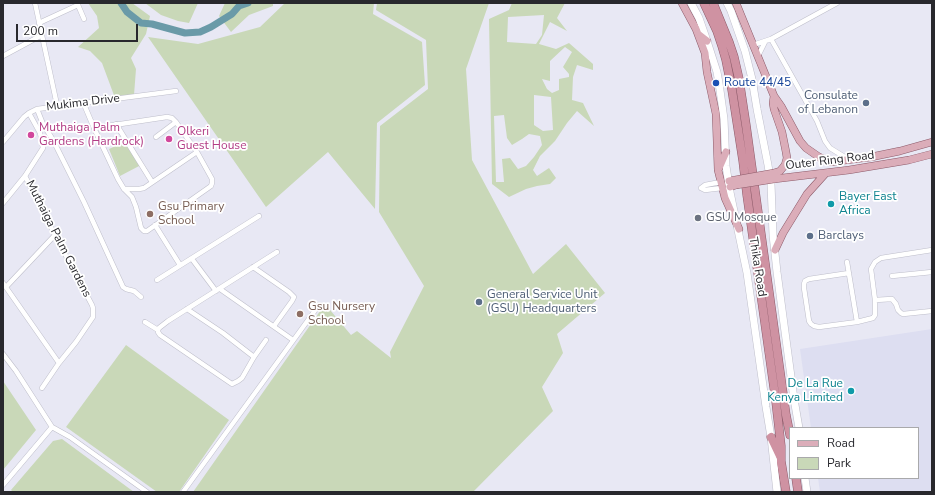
<!DOCTYPE html>
<style>
body{margin:0}
#map{position:relative;width:935px;height:495px;overflow:hidden;background:#e8e8f4;font-family:"Nunito Sans",sans-serif}
canvas{display:block}
.frame{position:absolute;inset:0;border:4px solid #28282d;pointer-events:none}
.legend{position:absolute;left:789px;top:427px;width:130px;height:52px;box-sizing:border-box;background:#fff;border:1px solid #a9a9ab;margin:0;padding:5px 7px;list-style:none;font-size:12px;color:#28282d}
.legend li{display:flex;align-items:center;gap:8px;height:20px}
.legend b{width:20px;border:1px solid #a9a9ab}
.scale{position:absolute;left:16px;top:24px;width:122px;height:18px;box-sizing:border-box;border:2px solid #28282d;border-top:0;padding-left:5px;font-size:12px;line-height:14px;white-space:nowrap;color:#28282d;-webkit-text-stroke:3px #fff;paint-order:stroke}
</style>
<div id="map">
<canvas width="935" height="495"></canvas>
<div class="frame"></div>
<ul class="legend">
<li><b style="height:5px;background:#dbadb9"></b>Road</li>
<li><b style="height:11px;background:#c9d8b8"></b>Park</li>
</ul>
<div class="scale">200 m</div>
</div>
<script>
const g = document.querySelector('canvas').getContext('2d');
g.lineJoin = 'round';
function fill(path, color) { g.fillStyle = color; g.fill(path, 'evenodd'); }
const poly = rows => new Path2D(rows.map(r => 'M' + r).join(''));
function stroke(path, color, width, dash) { g.strokeStyle = color; g.lineWidth = width; g.lineCap = dash ? 'butt' : 'round'; g.setLineDash(dash || []); g.stroke(path); }
function write(font, color, halo, rows, align = 'center') {
  g.font = font + ' "Nunito Sans",sans-serif'; g.lineWidth = 3.5; g.setLineDash([]); g.textBaseline = 'middle'; g.strokeStyle = halo; g.fillStyle = color; for (const [text, x, y, turn = 0] of rows) {
    g.save(); g.translate(x, y); g.rotate((+turn || 0) * Math.PI / 180); g.textAlign = isNaN(turn) ? turn : align; if (halo) g.strokeText(text, 0, 0); g.fillText(text, 0, 0); g.restore();
  }
}
fill(poly([
 [932,329,932,492,820,492,818,478,918,478,918,428,811,428,800,349]
]), '#dddef1');
fill(poly([
 [88,3,132,3,150,16,146,34,131,58,136,69,134,95,115,98,102,63,90,51,78,47,99,28,97,16],
 [145,3,198,3,189,23,178,21,161,15],
 [225,3,273,3,273,6,249,15,231,32,219,16],
 [285,3,374,3,373,14,422,42,425,85,377,123,375,209,328,152,266,207,148,37,198,44,260,27],
 [377,3,489,3,466,69,472,160,533,274,566,244,605,293,557,334,563,353,542,387,553,411,473,492,193,492,325,304,351,335,357,331,391,358,390,352,424,286,379,212,380,126,428,89,426,40,376,10],
 [512,3,565,3,557,18,567,31,550,22,539,44,556,49,569,43,593,64,593,70,577,65,573,77,572,100,583,103,594,126,577,111,567,123,555,141,540,156,533,170,537,176,549,168,556,178,550,184,537,186,526,189,509,197,492,184,489,19,509,10],
 [544,15,542,35,536,44,507,42,508,17],
 [565,47,572,52,563,67,569,74,569,77,559,79,559,90,552,93,547,89,542,79,550,81,550,61],
 [534,95,551,97,553,130,543,131,534,125],
 [504,115,507,138,512,145,522,139,529,134,540,136,542,145,534,157,526,166,518,169,510,158,502,159,504,182,496,182,494,116],
 [127,141,141,165,120,176,109,149],
 [126,345,229,420,179,492,157,492,66,427],
 [3,381,36,430,3,470],
 [62,439,134,492,13,492,11,490,53,441]
]), '#c9d8b8');
stroke(poly([
 [121,3,127,12,141,23,152,24,185,33,200,32,211,27,232,14,239,6,248,3]
]), '#6a9aa8', 7);
const minor = poly([
 [35,3,57,105],
 [39,23,78,5,84,19],
 [771,39,817,121,825,141,830,148,848,159],
 [753,45,771,39,837,3],
 [3,56,42,35],
 [758,56,765,42],
 [83,102,94,128,118,179,124,189,132,197,136,207,141,228,144,231,147,231,211,186,212,183,212,179,197,152,176,122,172,118,167,117,94,128],
 [37,109,43,124,53,140,84,202,123,287,126,289,134,291,141,297],
 [116,124,152,182],
 [156,137,176,122],
 [3,142,24,117,29,113,37,109,176,91],
 [25,176,55,235,92,305,93,308,93,317,76,342,59,363,42,388],
 [701,188,705,190,722,188],
 [701,188,705,185,721,182],
 [124,189,139,189,144,188,197,152],
 [3,203,25,176,43,148,40,133,29,113],
 [155,225,180,265],
 [192,259,216,291],
 [847,262,857,322],
 [253,267,289,292,294,297,292,301,274,326],
 [849,273,809,279,805,281,804,284,804,288,809,321,811,324,814,326,819,327,857,322,873,318,875,315,875,300,871,269,875,262,881,258,932,250],
 [892,276,932,272],
 [157,280,259,216],
 [3,283,59,363],
 [6,287,55,235],
 [220,289,293,340],
 [875,300,892,299,896,304,898,310,901,313,903,314,932,311],
 [187,309,223,333,254,357],
 [145,322,158,330],
 [266,340,254,357,242,378,238,381,232,384,229,382,160,335,158,332,158,330,159,328,168,321,277,252],
 [3,354,16,371,52,427,70,437,147,492],
 [3,485,52,427],
 [183,492,319,305]
]);
const secondary = poly([
 [691,3,699,18,707,41,717,72,719,83,724,119,726,166,730,192,747,273,766,407,771,437,777,492],
 [727,3,731,11,745,51,752,79,757,109,768,165,771,184,773,235,777,272,794,399,799,428],
 [805,478,807,492]
]);
const primary = poly([
 [682,3,696,29,705,53,707,72,716,114,718,170,725,198,739,229],
 [736,3,774,96,773,103,774,109,782,132,786,152,787,158,785,165,780,171,774,173],
 [698,34,707,41],
 [774,96,781,106,800,141,806,148,819,157,830,162,871,157,900,151,932,142],
 [719,168,726,152],
 [774,179,849,170,909,160,932,154],
 [729,181,735,180],
 [730,187,736,185],
 [775,250,783,233,807,194,825,174]
]);
const trunk = poly([
 [704,3,717,31,722,46,726,60,732,90,743,161,747,195,776,402,781,446,781,461,786,492],
 [713,3,729,42,734,57,739,79,746,125,786,415,790,435],
 [771,437,780,456],
 [796,478,798,492]
]);
stroke(minor, '#bebeca', 5.5);
stroke(secondary, '#bebeca', 8);
stroke(primary, '#8d5b6a', 8);
stroke(trunk, '#8d5b6a', 9);
stroke(minor, '#fff', 4.5);
stroke(secondary, '#fff', 7);
stroke(primary, '#dbadb9', 7);
stroke(trunk, '#cf92a2', 8);
const primaryBridge = poly([
 [735,180,774,173],
 [736,185,774,179]
]);
stroke(primaryBridge, '#8d5b6a', 8, []);
stroke(primaryBridge, '#dbadb9', 7);
for (const [x, y, r, color] of [
 [716,83,4,"#1a4fb4"],
 [866,103,4,"#5c6f8a"],
 [31,135,4,"#d1479c"],
 [169,139,4,"#d1479c"],
 [831,204,4,"#0f9aa8"],
 [150,214,4,"#8d6e63"],
 [698,218,4,"#6b7280"],
 [810,236,4,"#5c6f8a"],
 [479,302,4,"#5c6f8a"],
 [300,314,4,"#8d6e63"],
 [851,391,4,"#0f9aa8"]
]) { const dot = new Path2D(); dot.arc(x, y, r, 0, 2 * Math.PI); g.fillStyle = color; g.fill(dot); stroke(dot, '#fff', 1.5); }
write('12px', '#164399', '#fff', [
 ["Route 44/45",724,83]
], 'left');
write('12px', '#4e5e75', '#fff', [
 ["Consulate",858,96,"right"],
 ["of Lebanon",858,110,"right"],
 ["Barclays",818,236],
 ["General Service Unit",487,295],
 ["(GSU) Headquarters",487,309]
], 'left');
write('12px', '#28282d', '#fff', [
 ["Mukima Drive",83,103,-7],
 ["Outer Ring Road",830,161,-7],
 ["Muthaiga Palm Gardens",58,239,63],
 ["Thika Road",757,267,81]
]);
write('12px', '#b23c85', '#fff', [
 ["Muthaiga Palm",39,128],
 ["Gardens (Hardrock)",39,142],
 ["Olkeri",177,132],
 ["Guest House",177,146]
], 'left');
write('12px', '#0d838f', '#fff', [
 ["Bayer East",839,197],
 ["Africa",839,211],
 ["De La Rue",843,384,"right"],
 ["Kenya Limited",843,398,"right"]
], 'left');
write('12px', '#785e54', '#fff', [
 ["Gsu Primary",158,207],
 ["School",158,221],
 ["Gsu Nursery",308,307],
 ["School",308,321]
], 'left');
write('12px', '#5b616d', '#fff', [
 ["GSU Mosque",706,218]
], 'left');
</script>
